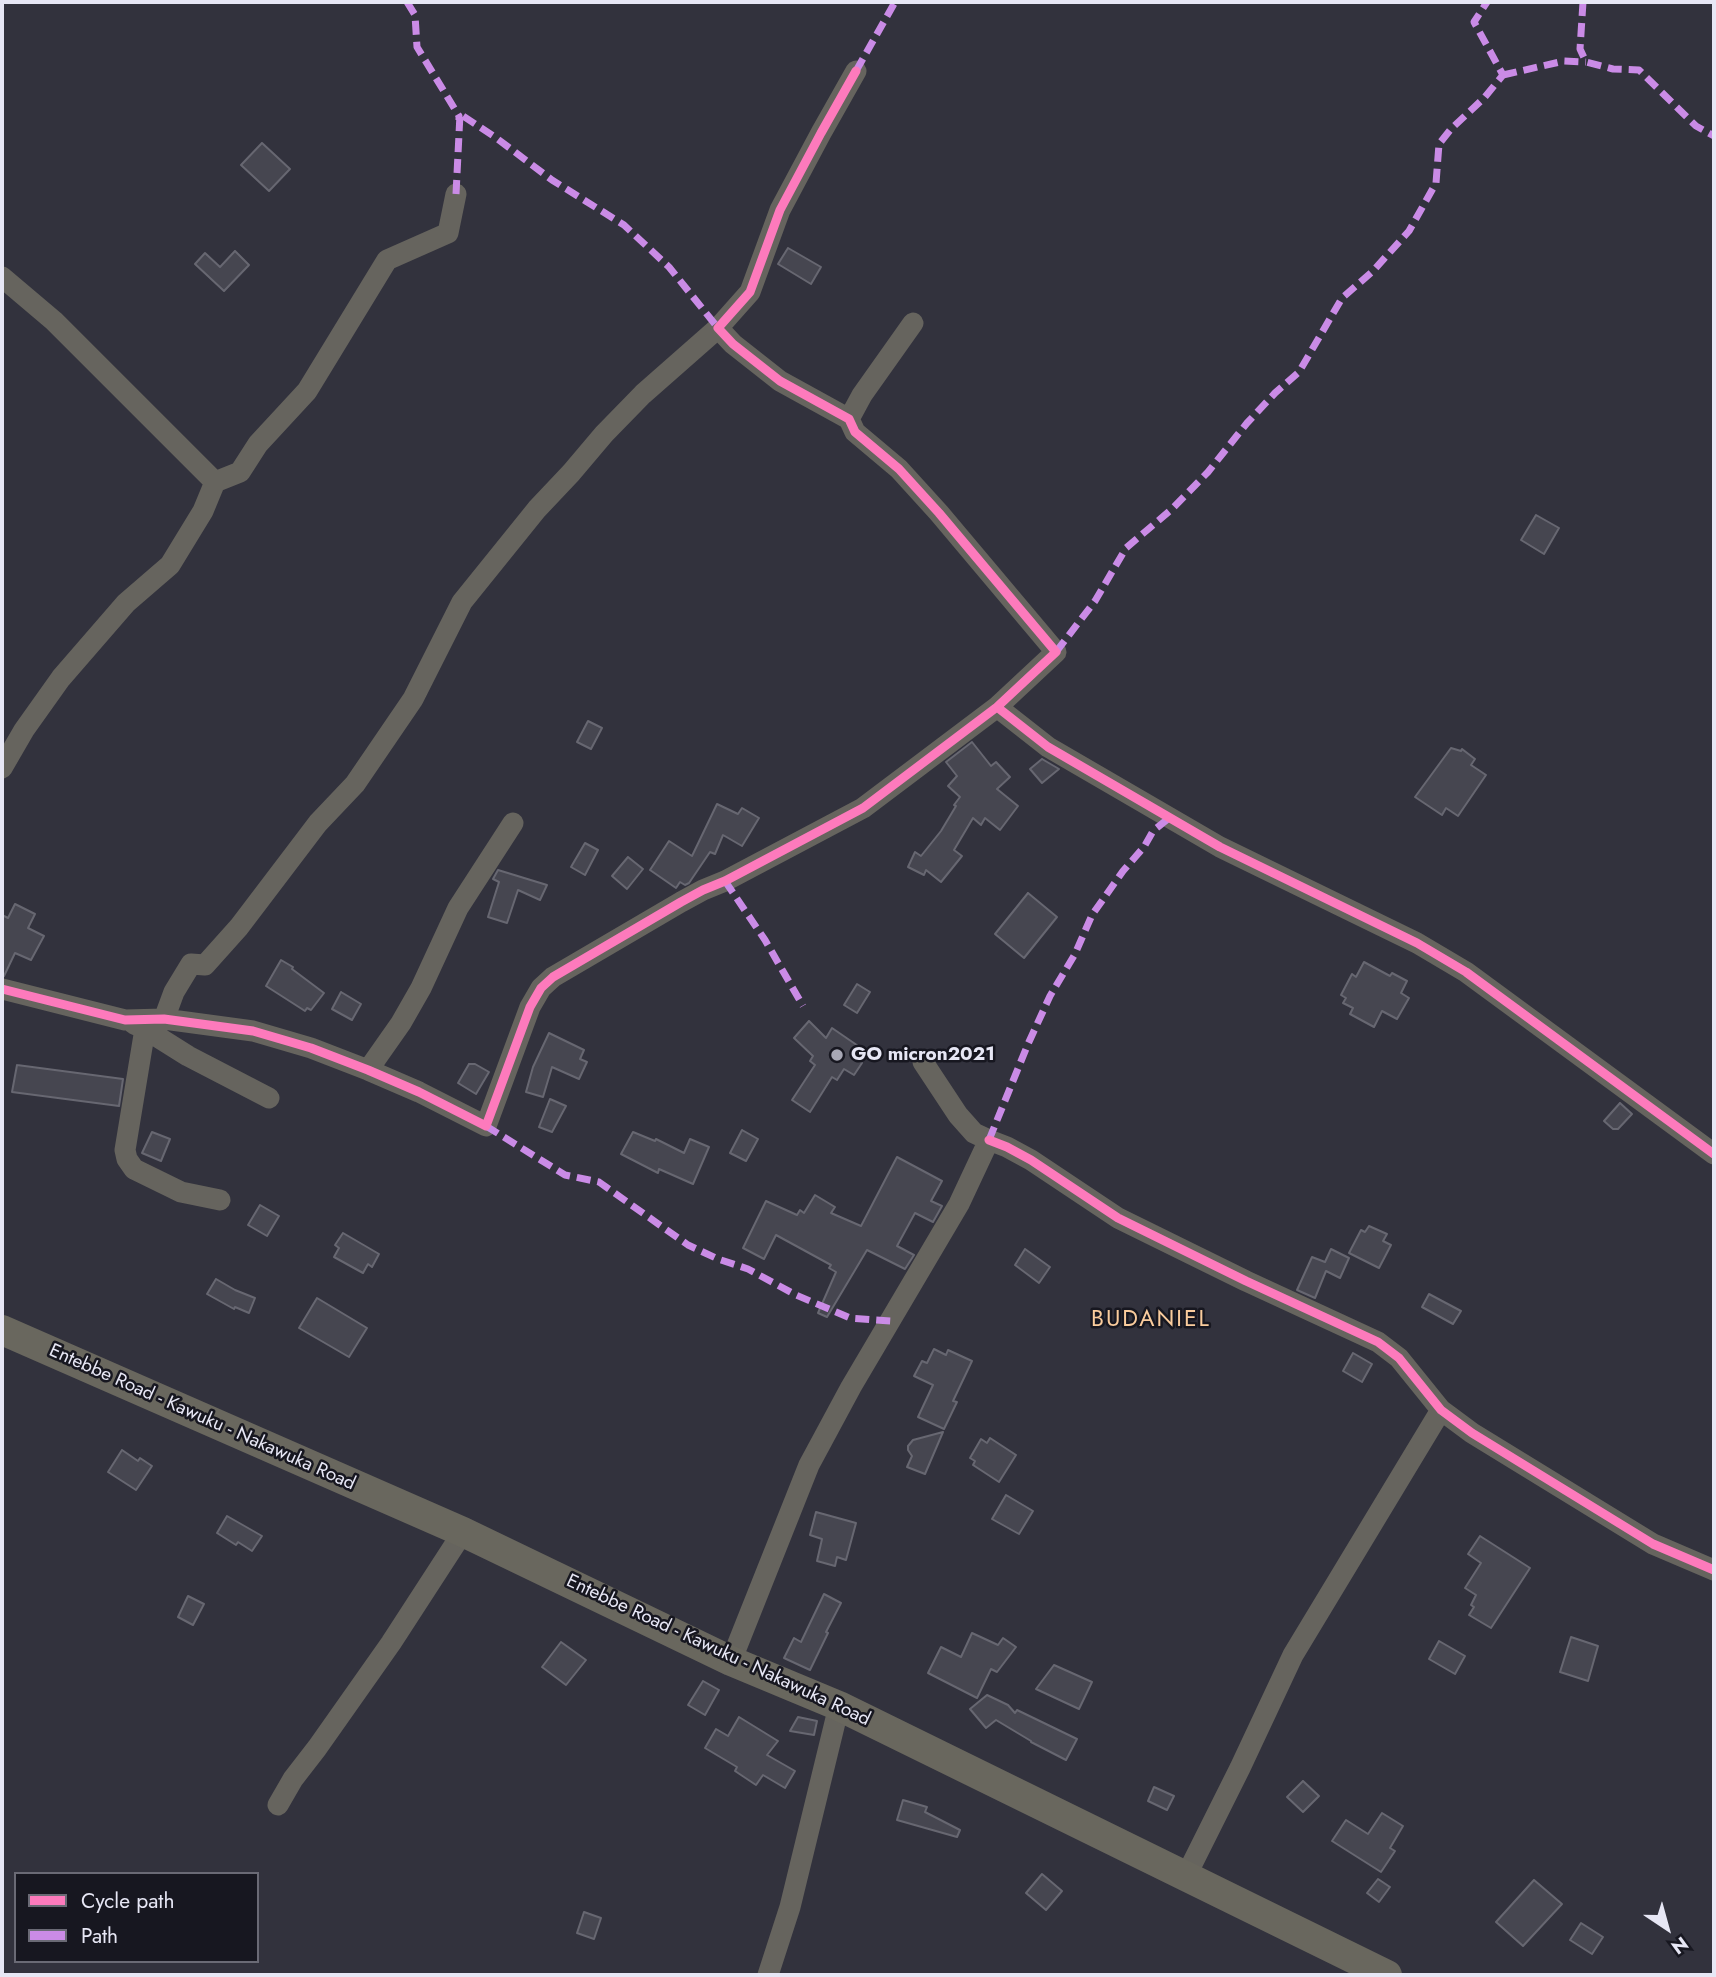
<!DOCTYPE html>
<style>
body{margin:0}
#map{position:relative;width:1716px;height:1977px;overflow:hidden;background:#32323d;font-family:Jost,sans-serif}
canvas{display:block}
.frame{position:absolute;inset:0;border:4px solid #e7e7f5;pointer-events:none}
.legend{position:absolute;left:14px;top:1872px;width:245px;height:91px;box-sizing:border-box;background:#171720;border:2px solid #6a6a75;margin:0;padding:9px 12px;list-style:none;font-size:21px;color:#e7e7f5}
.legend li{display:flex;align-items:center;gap:14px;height:35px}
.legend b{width:35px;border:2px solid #6a6a75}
.north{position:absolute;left:1632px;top:1893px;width:70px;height:70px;-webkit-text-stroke:5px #171720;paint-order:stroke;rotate:144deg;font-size:19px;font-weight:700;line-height:28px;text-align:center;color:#e7e7f5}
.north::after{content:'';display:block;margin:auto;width:24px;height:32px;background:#e7e7f5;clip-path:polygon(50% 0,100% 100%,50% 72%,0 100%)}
</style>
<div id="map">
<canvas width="1716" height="1977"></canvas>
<div class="frame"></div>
<ul class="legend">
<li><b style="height:9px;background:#fd7abc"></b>Cycle path</li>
<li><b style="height:9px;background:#ca8be6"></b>Path</li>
</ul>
<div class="north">N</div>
</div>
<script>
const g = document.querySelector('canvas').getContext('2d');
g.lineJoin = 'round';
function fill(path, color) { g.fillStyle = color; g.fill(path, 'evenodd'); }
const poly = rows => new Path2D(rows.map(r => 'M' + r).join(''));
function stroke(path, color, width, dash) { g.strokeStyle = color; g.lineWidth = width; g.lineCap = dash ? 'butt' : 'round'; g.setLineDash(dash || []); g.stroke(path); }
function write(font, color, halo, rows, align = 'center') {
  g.font = font + ' Jost,sans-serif'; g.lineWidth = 5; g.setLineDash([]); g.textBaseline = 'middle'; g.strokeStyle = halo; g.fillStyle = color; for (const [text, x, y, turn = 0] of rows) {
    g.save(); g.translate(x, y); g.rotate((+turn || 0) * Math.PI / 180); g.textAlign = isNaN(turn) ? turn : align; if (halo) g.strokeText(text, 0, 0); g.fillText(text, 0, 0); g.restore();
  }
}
const building = poly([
 [262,143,290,169,269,191,241,165,262,143],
 [788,248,821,267,811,284,778,264,788,248],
 [235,251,249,265,224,291,195,264,205,253,220,267,235,251],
 [1536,515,1559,528,1544,554,1521,540,1536,515],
 [588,721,602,728,591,749,577,742,588,721],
 [972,742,991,766,996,762,1010,777,997,789,1018,806,1000,830,985,818,981,825,973,818,954,850,962,856,941,882,926,870,924,875,908,867,915,852,921,856,941,831,956,806,954,805,960,797,948,786,957,776,946,762,972,742],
 [1451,748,1461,751,1462,749,1475,759,1471,765,1486,775,1458,816,1446,808,1442,815,1415,797,1451,748],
 [1042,759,1059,769,1042,783,1030,769,1042,759],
 [717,804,738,814,742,808,759,818,742,846,723,835,715,854,710,852,689,883,685,885,680,882,676,888,650,870,669,841,692,856,717,804],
 [585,843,598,850,585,875,571,867,585,843],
 [628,857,643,869,627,889,612,876,628,857],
 [498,870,547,885,540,900,518,890,507,923,488,917,499,882,493,879,498,870],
 [1028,893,1057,917,1024,958,995,934,1028,893],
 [15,904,35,914,28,928,44,936,31,960,15,953,4,976,2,976,2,915,8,918,15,904],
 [281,960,293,967,292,969,324,993,311,1010,307,1008,305,1011,266,986,281,960],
 [1364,962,1390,976,1392,973,1407,981,1401,993,1409,998,1397,1019,1382,1011,1374,1027,1350,1014,1353,1008,1343,1003,1346,998,1341,995,1352,974,1356,977,1364,962],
 [857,984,870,992,857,1013,844,1005,857,984],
 [341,992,361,1004,352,1020,332,1009,341,992],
 [809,1021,826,1038,832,1028,864,1050,857,1059,862,1063,854,1075,844,1069,837,1080,832,1077,810,1112,792,1100,815,1065,810,1061,813,1056,794,1038,809,1021],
 [549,1033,584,1050,580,1059,587,1062,579,1079,552,1067,543,1097,526,1092,533,1067,549,1033],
 [469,1064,475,1064,489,1072,476,1094,458,1083,469,1064],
 [17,1065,123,1079,119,1106,12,1092,17,1065],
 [550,1099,566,1106,552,1132,539,1127,550,1099],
 [1620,1103,1632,1114,1618,1129,1613,1129,1604,1121,1620,1103],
 [742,1130,758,1139,746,1161,730,1153,742,1130],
 [152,1132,170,1139,161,1161,142,1153,152,1132],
 [633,1132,655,1141,656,1139,684,1153,690,1139,709,1147,693,1184,659,1169,658,1173,621,1154,633,1132],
 [897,1157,942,1181,931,1201,942,1206,933,1222,915,1213,897,1246,914,1255,905,1269,867,1250,827,1317,818,1313,836,1272,829,1268,831,1265,776,1235,764,1259,743,1248,766,1201,797,1215,800,1210,804,1213,815,1195,835,1207,831,1213,861,1226,897,1157],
 [260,1205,279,1216,267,1236,248,1225,260,1205],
 [1369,1226,1387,1234,1383,1241,1391,1245,1379,1268,1349,1253,1361,1230,1365,1232,1369,1226],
 [343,1233,379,1254,372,1267,368,1264,363,1273,334,1257,339,1248,335,1245,343,1233],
 [1025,1249,1050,1267,1039,1283,1015,1265,1025,1249],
 [1331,1249,1349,1258,1340,1278,1326,1271,1315,1298,1297,1290,1312,1257,1325,1262,1331,1249],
 [216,1279,235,1290,255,1298,249,1313,235,1307,234,1309,207,1294,216,1279],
 [1429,1294,1461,1311,1453,1324,1422,1307,1429,1294],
 [317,1298,367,1328,349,1357,299,1328,317,1298],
 [934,1349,946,1355,948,1350,972,1361,953,1401,957,1402,944,1429,918,1417,933,1385,914,1376,922,1361,927,1363,934,1349],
 [1353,1353,1372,1364,1362,1382,1343,1371,1353,1353],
 [943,1432,925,1474,907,1467,912,1456,908,1450,908,1446,913,1440,943,1432],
 [990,1438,1016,1455,999,1482,973,1465,975,1461,970,1458,981,1439,987,1443,990,1438],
 [122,1450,138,1461,140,1458,152,1466,136,1490,108,1472,122,1450],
 [1006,1495,1033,1511,1019,1534,992,1519,1006,1495],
 [816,1512,856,1523,846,1560,837,1557,835,1566,817,1561,822,1539,810,1535,816,1512],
 [227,1516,262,1536,252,1551,238,1542,236,1545,217,1533,227,1516],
 [1480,1536,1530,1568,1491,1628,1469,1615,1474,1607,1471,1605,1476,1595,1465,1588,1481,1563,1468,1554,1480,1536],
 [824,1594,841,1603,826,1632,828,1633,810,1670,784,1658,794,1638,801,1642,824,1594],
 [188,1596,204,1604,193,1625,178,1617,188,1596],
 [972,1633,998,1645,1003,1638,1016,1647,997,1672,991,1669,977,1698,928,1673,941,1647,961,1657,972,1633],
 [1571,1637,1598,1646,1588,1681,1560,1672,1571,1637],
 [1439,1641,1465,1656,1455,1674,1429,1659,1439,1641],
 [561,1642,586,1660,566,1685,542,1667,561,1642],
 [1054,1665,1092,1682,1079,1709,1036,1689,1054,1665],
 [703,1681,719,1690,705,1715,688,1705,703,1681],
 [987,1695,1008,1705,1015,1713,1017,1710,1077,1739,1066,1760,1031,1742,1031,1741,996,1720,986,1728,970,1709,987,1695],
 [739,1717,778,1741,767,1755,795,1771,785,1788,763,1775,756,1785,735,1771,737,1767,705,1748,716,1729,728,1736,739,1717],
 [798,1717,817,1721,814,1735,790,1731,798,1717],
 [1303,1781,1319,1796,1303,1812,1287,1797,1303,1781],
 [1154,1787,1174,1796,1167,1810,1148,1801,1154,1787],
 [903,1800,927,1807,925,1812,960,1830,957,1837,897,1820,903,1800],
 [1382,1813,1403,1826,1390,1848,1395,1851,1381,1872,1332,1841,1346,1820,1368,1834,1382,1813],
 [1042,1874,1062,1891,1046,1910,1026,1893,1042,1874],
 [1378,1879,1390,1887,1379,1902,1367,1893,1378,1879],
 [1534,1880,1562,1904,1523,1946,1496,1922,1534,1880],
 [584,1912,601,1918,594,1939,577,1933,584,1912],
 [1581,1923,1603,1937,1592,1954,1570,1940,1581,1923]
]);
fill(building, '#464650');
stroke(building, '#676771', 2);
stroke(poly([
 [2,277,54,321,215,482],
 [849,419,862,395,913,323],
 [997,707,1048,747,1220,847,1417,943,1466,972,1714,1154],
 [2,768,24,730,61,678,126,603,170,565,203,511,215,482,240,472,258,444,307,391,387,260,448,233,456,194],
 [2,989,125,1020,164,1019,253,1031,311,1048,368,1070,419,1092,486,1126,530,1007,541,988,553,977,681,902,703,890,725,881,863,808,997,707,1056,652,939,513,899,469,855,432,849,419,780,381,733,344,718,328,750,292,780,210,821,133,856,71],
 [164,1019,174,992,191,964,205,965,239,927,318,823,355,784,413,699,462,602,537,509,571,473,604,434,643,394,718,328],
 [134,1024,145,1029,188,1056,269,1098],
 [145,1029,125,1150,127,1159,134,1169,181,1192,220,1200],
 [368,1070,401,1023,421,988,458,908,513,823],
 [989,1140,1007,1147,1031,1160,1118,1218,1246,1281,1378,1342,1399,1358,1441,1410,1472,1433,1653,1544,1714,1570],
 [731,1661,809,1465,851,1387,959,1204,989,1140,974,1133,958,1115,923,1062],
 [278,1805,293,1779,317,1748,391,1643,463,1532],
 [1186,1876,1240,1768,1293,1655,1441,1410],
 [768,1975,790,1907,839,1706]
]), '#66645e', 21);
stroke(poly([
 [2,1330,463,1532,731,1661,839,1706,1387,1975]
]), '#69675e', 30);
stroke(poly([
 [407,2,415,15,417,47,459,116,459,120],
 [1583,2,1580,49,1586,62,1613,69,1639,70,1696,126,1714,136],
 [856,71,895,2],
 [1503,75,1564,61,1586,62],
 [456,194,460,114,495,137,552,180,624,225,669,267,718,328],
 [1056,652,1095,601,1126,548,1172,509,1208,472,1247,423,1275,393,1299,372,1342,298,1373,271,1409,231,1436,183,1439,144,1451,129,1484,98,1503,75,1474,22,1487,2],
 [725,881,765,940,803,1006],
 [486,1126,565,1175,599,1182,688,1245,718,1259,748,1269,796,1295,850,1318,891,1321],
 [989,1140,1028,1044,1050,996,1075,954,1092,915,1123,871,1144,847,1153,831,1169,818]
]), '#ca8be6', 7, [14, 7]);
stroke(poly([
 [997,707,1048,747,1220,847,1417,943,1466,972,1714,1154],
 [2,989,125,1020,164,1019,253,1031,311,1048,368,1070,419,1092,486,1126,530,1007,541,988,553,977,681,902,703,890,725,881,863,808,997,707,1056,652,939,513,899,469,855,432,849,419,780,381,733,344,718,328,750,292,780,210,821,133,856,71],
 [989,1140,1007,1147,1031,1160,1118,1218,1246,1281,1378,1342,1399,1358,1441,1410,1472,1433,1653,1544,1714,1570]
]), '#fd7abc', 9);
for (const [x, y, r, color] of [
 [837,1055,7,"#a8a8b5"]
]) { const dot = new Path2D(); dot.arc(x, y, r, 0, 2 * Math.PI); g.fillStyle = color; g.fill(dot); stroke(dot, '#171720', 2.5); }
write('bold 19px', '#e7e7f5', '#171720', [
 ["GO micron2021",851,1055]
], 'left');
write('19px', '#e7e7f5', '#171720', [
 ["Entebbe Road - Kawuku - Nakawuka Road",202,1418,24],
 ["Entebbe Road - Kawuku - Nakawuka Road",718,1651,25]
]);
g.letterSpacing = '2px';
write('23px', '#facc9d', '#171720', [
 ["BUDANIEL",1151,1320]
]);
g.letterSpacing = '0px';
</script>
